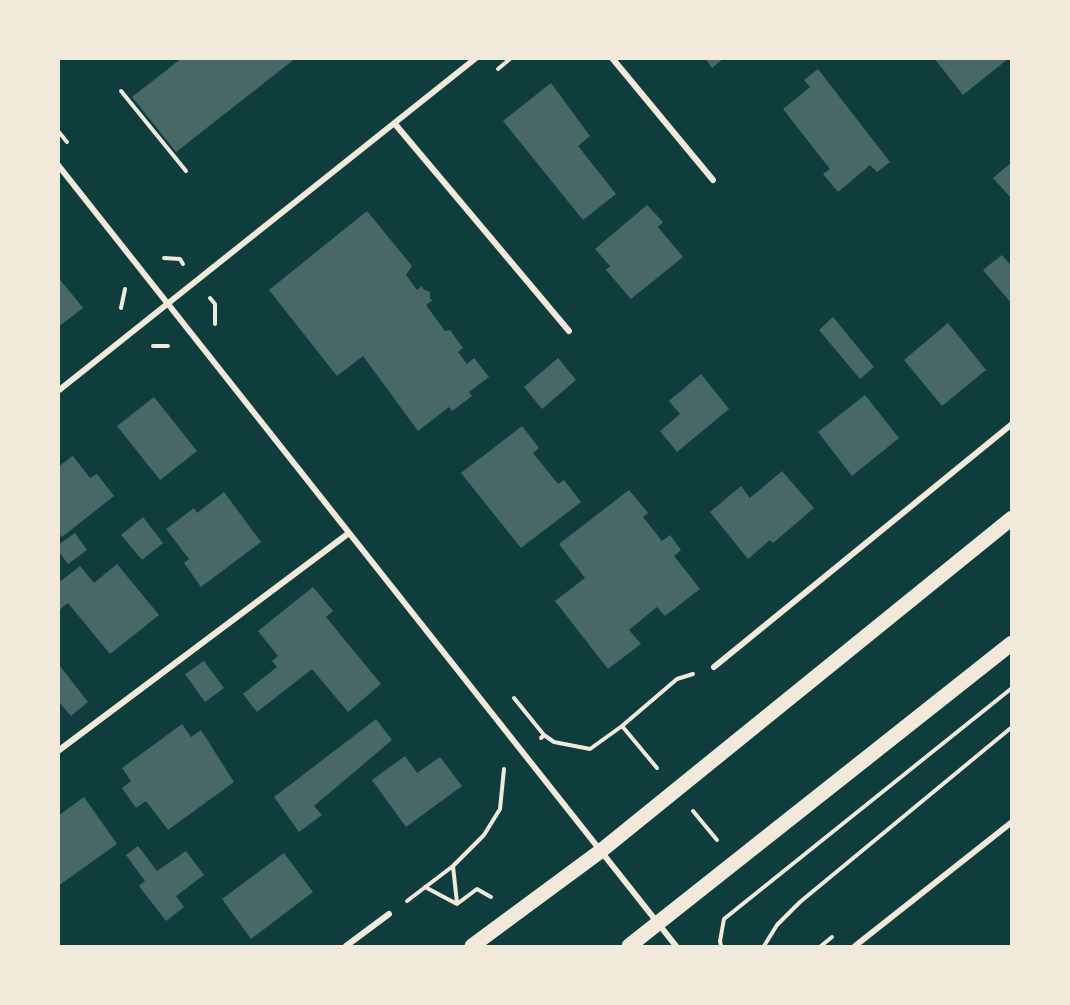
<!DOCTYPE html>
<style>
body{margin:0}
#map{position:relative;width:1070px;height:1005px;overflow:hidden;background:#0f3d3e;font-family:Inter,sans-serif}
canvas{display:block}
.frame{position:absolute;inset:0;border:60px solid #f1e9da;pointer-events:none}
</style>
<div id="map">
<canvas width="1070" height="1005"></canvas>
<div class="frame"></div>
</div>
<script>
const g = document.querySelector('canvas').getContext('2d');
g.lineJoin = 'round';
function fill(path, color) { g.fillStyle = color; g.fill(path, 'evenodd'); }
const poly = rows => new Path2D(rows.map(r => 'M' + r).join(''));
function stroke(path, color, width, dash) { g.strokeStyle = color; g.lineWidth = width; g.lineCap = dash ? 'butt' : 'round'; g.setLineDash(dash || []); g.stroke(path); }
fill(poly([
 [182,58,296,58,176,152,132,97],
 [705,58,724,58,712,68],
 [934,58,1009,58,963,95],
 [818,69,890,162,877,172,870,165,838,192,823,174,830,169,783,109,810,87,804,80],
 [551,83,590,136,578,146,616,194,583,220,503,121],
 [1012,162,1012,199,993,178],
 [647,205,663,222,658,227,683,257,631,299,606,270,610,266,595,249],
 [367,211,412,266,406,275,417,290,422,286,423,289,430,292,430,299,433,300,426,305,445,331,450,330,463,348,458,352,467,364,474,358,489,377,469,392,472,396,452,411,449,407,418,431,363,356,337,376,269,290],
 [1002,255,1012,267,1012,304,983,270],
 [58,277,83,308,58,327],
 [833,317,874,367,860,379,819,330],
 [948,323,986,370,942,406,904,360],
 [558,358,576,380,542,409,524,387],
 [701,374,729,409,677,452,660,431,680,414,669,401],
 [865,395,899,438,852,476,818,432],
 [154,397,197,451,160,480,117,426],
 [522,426,539,448,533,453,558,484,564,480,581,502,521,548,461,473],
 [73,456,90,478,97,474,114,496,62,537,58,532,58,467],
 [782,471,814,508,773,543,770,540,748,559,710,512,741,486,750,498],
 [629,490,648,513,643,517,662,541,670,535,681,550,674,556,700,589,665,616,657,607,629,630,641,644,608,669,555,601,585,578,559,544],
 [224,492,261,542,201,587,184,563,189,559,166,529,194,508,197,513],
 [143,517,163,543,142,560,121,535],
 [75,533,87,550,68,564,58,551,58,545],
 [117,564,159,615,110,654,68,603,58,611,58,583,80,566,94,583],
 [313,587,333,611,326,617,381,684,348,712,312,669,257,712,243,694,277,667,272,661,278,656,258,631],
 [204,661,224,688,205,702,185,674],
 [60,666,88,702,71,716,58,701],
 [376,719,392,740,314,806,322,815,299,832,274,797],
 [182,724,191,737,201,730,234,782,168,830,146,801,136,808,122,788,131,781,122,768],
 [405,756,417,773,440,757,462,786,406,827,372,780],
 [84,797,117,844,58,886,58,816],
 [138,846,157,871,186,851,204,875,176,896,184,907,166,921,139,886,145,881,126,855],
 [284,853,313,892,251,939,222,899]
]), '#486865');
stroke(poly([
 [498,69,511,58],
 [121,91,186,171],
 [58,131,67,142],
 [164,258,180,259,183,264],
 [210,298,215,304,215,324],
 [121,308,125,289],
 [153,346,168,346],
 [514,698,544,735,541,738],
 [622,726,677,679,693,674],
 [544,735,554,742,590,749,622,726,657,768],
 [693,811,717,840],
 [453,866,457,903],
 [425,887,457,904,477,889,491,897],
 [407,901,453,866,484,835,500,809,504,769],
 [721,946,720,941,724,919,1012,688],
 [764,946,777,925,800,902,1012,727],
 [821,946,832,937]
]), '#f1e9da', 4);
stroke(poly([
 [612,58,713,180],
 [395,124,569,331],
 [58,165,676,946],
 [58,391,476,58],
 [714,667,1012,424],
 [58,751,349,533],
 [346,946,389,914],
 [855,946,1012,822]
]), '#f1e9da', 6);
stroke(poly([
 [472,946,602,850,1012,518],
 [629,946,1012,643]
]), '#f1e9da', 15);
</script>
